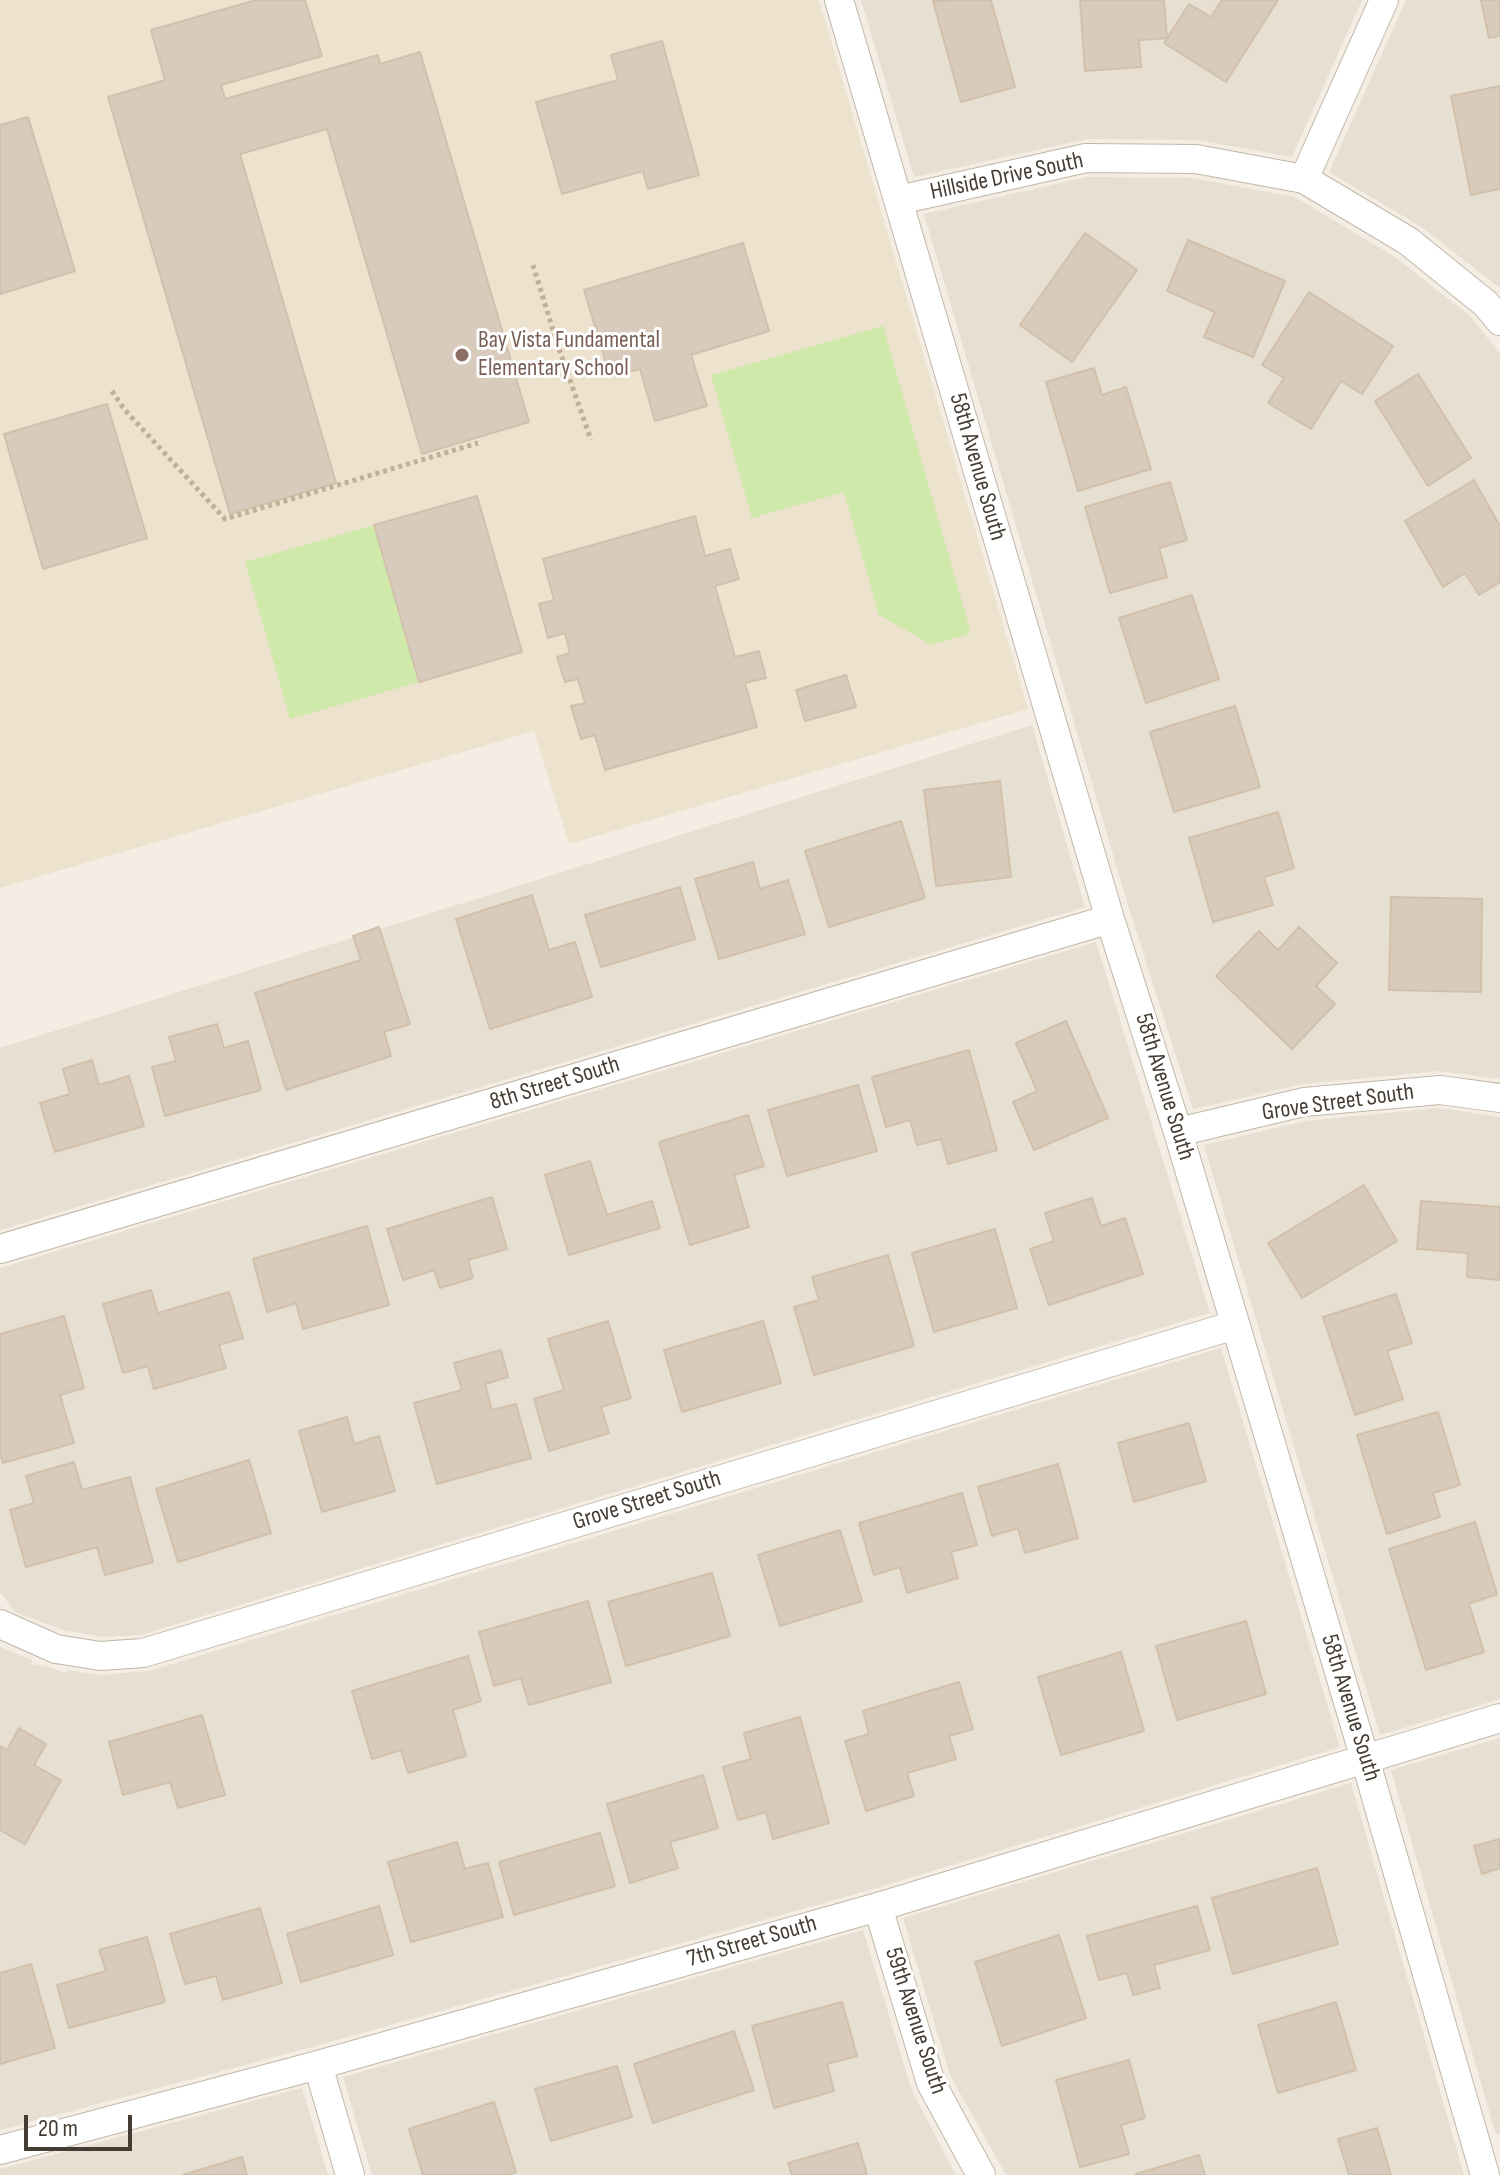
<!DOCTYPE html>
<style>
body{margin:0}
#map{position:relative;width:1500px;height:2175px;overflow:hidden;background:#f3ede4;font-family:"Sofia Sans Condensed",sans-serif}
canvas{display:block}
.scale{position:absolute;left:24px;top:2115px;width:108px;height:36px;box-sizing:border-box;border:4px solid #453d34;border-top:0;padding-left:10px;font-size:24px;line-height:28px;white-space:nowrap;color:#453d34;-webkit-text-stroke:6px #fff;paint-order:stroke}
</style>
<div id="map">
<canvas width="1500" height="2175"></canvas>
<div class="scale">20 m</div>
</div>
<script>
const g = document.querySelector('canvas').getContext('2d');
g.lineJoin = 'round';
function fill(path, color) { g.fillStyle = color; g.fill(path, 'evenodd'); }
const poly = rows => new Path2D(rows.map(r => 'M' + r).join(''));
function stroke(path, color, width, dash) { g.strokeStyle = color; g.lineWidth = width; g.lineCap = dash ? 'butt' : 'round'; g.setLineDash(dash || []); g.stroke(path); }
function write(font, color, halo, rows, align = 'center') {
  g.font = font + ' "Sofia Sans Condensed",sans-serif'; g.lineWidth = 6; g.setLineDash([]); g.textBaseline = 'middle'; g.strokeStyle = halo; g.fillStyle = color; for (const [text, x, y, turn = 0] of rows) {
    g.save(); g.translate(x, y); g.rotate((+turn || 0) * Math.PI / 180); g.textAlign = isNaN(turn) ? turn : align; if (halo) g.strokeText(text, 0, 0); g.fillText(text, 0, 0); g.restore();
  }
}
fill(poly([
 [861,0,1362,0,1292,157,1197,140,1087,139,914,177],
 [1406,0,1500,0,1500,288,1420,226,1329,172],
 [1087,177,1192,178,1295,197,1395,257,1471,317,1500,354,1500,1079,1439,1071,1303,1084,1193,1109,1130,912,924,214],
 [1032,725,1085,907,0,1230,0,1048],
 [1096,942,1210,1313,140,1635,102,1637,63,1630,15,1612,0,1592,0,1268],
 [1438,1108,1500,1117,1500,1699,1380,1735,1204,1145,1306,1121],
 [1221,1348,1340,1747,873,1889,312,2047,0,2130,0,1647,32,1660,31,1664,49,1667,65,1673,67,1670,100,1675,149,1671],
 [1500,1738,1500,2133,1496,2135,1391,1770],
 [1351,1783,1464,2175,1006,2175,950,2075,903,1918],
 [863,1930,912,2091,956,2175,372,2175,343,2077],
 [302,2088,328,2175,0,2175,0,2169]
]), '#e7dfd1');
fill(poly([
 [0,0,819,0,1028,709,569,844,534,731,0,888]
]), '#ece2cd');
fill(poly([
 [883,326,971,633,932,645,879,615,844,492,752,518,711,375],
 [374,525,419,682,290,719,245,562]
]), '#cfe9aa');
const building = poly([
 [256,0,305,0,322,56,221,85,225,99,378,55,380,64,420,52,529,422,422,454,327,129,240,154,336,483,230,514,108,97,165,80,151,30,256,0],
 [991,0,1015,87,961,102,933,1,991,0],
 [1080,0,1164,0,1167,38,1139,40,1141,67,1085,71,1080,0],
 [1222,0,1278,0,1226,82,1164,43,1189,4,1211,17,1222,0],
 [1481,0,1500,0,1500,36,1489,38,1481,0],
 [662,41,699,175,648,189,643,171,562,194,536,102,618,80,611,55,662,41],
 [1500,86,1500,189,1471,195,1451,96,1500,86],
 [28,117,75,271,0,294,0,125,28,117],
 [1085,233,1137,270,1072,362,1020,325,1085,233],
 [1188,240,1285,281,1253,357,1204,337,1215,312,1167,291,1188,240],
 [743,243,769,331,691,355,707,406,655,421,640,369,610,377,584,290,743,243],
 [1309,292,1393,346,1362,394,1341,381,1311,429,1268,403,1284,378,1262,365,1309,292],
 [1094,368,1102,395,1126,387,1151,469,1078,491,1046,382,1094,368],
 [1418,374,1471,458,1428,486,1375,401,1418,374],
 [107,404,147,538,43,569,4,434,107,404],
 [1474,480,1500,526,1500,582,1479,595,1465,573,1443,587,1405,521,1474,480],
 [1170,482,1187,540,1159,548,1167,577,1110,593,1085,507,1170,482],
 [477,496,522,652,419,682,374,525,477,496],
 [695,516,705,556,730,549,739,579,715,586,735,657,759,651,766,678,745,683,757,727,605,770,595,735,581,739,571,706,585,703,578,679,565,682,557,657,570,653,565,633,548,638,539,604,554,600,543,559,695,516],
 [1192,595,1219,679,1146,703,1119,618,1192,595],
 [846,675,856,707,805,721,796,690,846,675],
 [1235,706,1260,787,1174,812,1150,732,1235,706],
 [1000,781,1011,877,936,886,924,790,1000,781],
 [1278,812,1294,868,1264,877,1273,905,1213,922,1189,838,1278,812],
 [901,821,925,898,829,927,805,851,901,821],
 [753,862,760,889,788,880,805,934,719,959,695,879,753,862],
 [680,887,695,939,601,967,585,915,680,887],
 [532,895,549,950,575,942,592,997,490,1029,456,919,532,895],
 [1391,897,1482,899,1481,992,1389,990,1391,897],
 [379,927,410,1024,384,1032,391,1056,286,1090,255,993,361,960,353,936,379,927],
 [1299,927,1337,963,1316,986,1335,1004,1292,1049,1216,976,1259,931,1278,950,1299,927],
 [1066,1021,1108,1118,1034,1150,1013,1102,1037,1091,1016,1043,1066,1021],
 [217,1024,224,1048,248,1041,261,1090,165,1116,152,1067,176,1061,169,1037,217,1024],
 [969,1050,997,1150,948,1164,941,1139,917,1145,910,1120,886,1127,872,1077,969,1050],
 [92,1060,99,1085,129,1076,144,1126,55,1152,40,1103,70,1094,63,1069,92,1060],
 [858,1085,877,1151,787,1176,768,1110,858,1085],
 [748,1115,764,1166,734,1175,749,1227,690,1245,659,1142,748,1115],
 [590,1161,607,1215,652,1201,660,1228,569,1255,545,1175,590,1161],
 [1364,1185,1397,1241,1302,1298,1268,1243,1364,1185],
 [492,1197,507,1249,468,1260,473,1278,440,1288,434,1270,403,1280,387,1229,492,1197],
 [1092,1198,1101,1226,1125,1218,1143,1274,1049,1305,1030,1249,1054,1241,1045,1213,1092,1198],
 [1421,1201,1500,1207,1500,1280,1467,1277,1468,1253,1417,1249,1421,1201],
 [367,1226,389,1305,303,1329,296,1303,267,1312,253,1259,367,1226],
 [995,1229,1017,1308,934,1332,912,1253,995,1229],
 [888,1255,914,1346,814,1375,794,1307,819,1300,812,1277,888,1255],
 [151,1290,158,1313,229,1292,243,1338,219,1345,226,1368,154,1389,148,1366,123,1373,103,1304,151,1290],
 [1396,1294,1412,1343,1387,1351,1403,1399,1355,1415,1323,1317,1396,1294],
 [64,1316,84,1388,60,1395,74,1443,3,1463,0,1453,0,1334,64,1316],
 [608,1321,631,1398,601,1407,609,1433,549,1451,534,1399,564,1390,548,1339,608,1321],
 [763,1321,781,1383,682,1412,664,1350,763,1321],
 [501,1350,508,1377,485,1384,492,1410,516,1404,531,1458,437,1484,414,1403,462,1390,454,1363,501,1350],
 [1438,1412,1460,1485,1433,1493,1440,1517,1387,1534,1357,1435,1438,1412],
 [347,1417,354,1444,379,1436,395,1491,322,1512,299,1431,347,1417],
 [1189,1423,1206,1481,1134,1502,1118,1443,1189,1423],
 [249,1460,271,1533,178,1562,156,1489,249,1460],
 [74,1462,82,1490,130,1477,153,1562,105,1575,97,1547,26,1567,10,1510,34,1503,26,1476,74,1462],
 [1058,1464,1078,1538,1025,1553,1018,1528,992,1536,978,1487,1058,1464],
 [962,1493,977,1545,951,1552,958,1578,907,1593,900,1567,874,1575,859,1523,962,1493],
 [1475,1522,1497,1594,1469,1604,1484,1652,1426,1670,1389,1549,1475,1522],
 [840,1530,862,1601,780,1626,758,1555,840,1530],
 [712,1573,730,1636,626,1666,608,1602,712,1573],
 [588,1601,611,1682,529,1705,521,1678,494,1686,479,1632,588,1601],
 [1246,1621,1266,1694,1177,1720,1156,1646,1246,1621],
 [1121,1652,1144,1731,1061,1755,1038,1677,1121,1652],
 [468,1656,481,1701,453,1710,466,1756,408,1773,401,1750,372,1759,352,1691,468,1656],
 [959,1682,973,1729,949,1736,956,1759,907,1773,914,1796,866,1811,845,1741,869,1734,863,1711,959,1682],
 [202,1715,225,1795,178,1808,170,1782,123,1795,109,1742,202,1715],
 [800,1717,829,1823,773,1839,766,1812,738,1820,723,1767,751,1759,744,1733,800,1717],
 [19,1728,46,1744,34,1765,61,1780,25,1844,0,1830,0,1746,7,1750,19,1728],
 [703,1775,718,1828,670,1842,678,1868,630,1883,607,1804,703,1775],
 [600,1833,615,1886,514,1915,499,1862,600,1833],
 [1500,1839,1500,1868,1482,1874,1474,1846,1500,1839],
 [457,1842,465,1869,488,1863,503,1917,411,1942,388,1862,457,1842],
 [1317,1868,1338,1944,1233,1974,1212,1898,1317,1868],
 [379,1906,393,1955,301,1982,287,1934,379,1906],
 [1197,1906,1210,1950,1154,1965,1160,1988,1133,1995,1127,1973,1099,1980,1087,1936,1197,1906],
 [260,1908,282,1983,223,2000,216,1976,185,1984,170,1934,260,1908],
 [1059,1935,1086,2018,1002,2046,975,1962,1059,1935],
 [147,1937,165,2002,69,2028,57,1985,106,1971,99,1950,147,1937],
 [31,1964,55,2048,0,2064,0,1973,31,1964],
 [842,2002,857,2056,827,2064,834,2091,774,2108,752,2026,842,2002],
 [1336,2002,1356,2070,1278,2093,1258,2025,1336,2002],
 [734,2031,754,2090,653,2123,634,2064,734,2031],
 [1129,2060,1145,2118,1121,2125,1129,2154,1080,2167,1056,2080,1129,2060],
 [617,2066,632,2117,551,2141,535,2089,617,2066],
 [494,2102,516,2172,507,2175,423,2175,409,2129,494,2102],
 [1377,2128,1391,2175,1349,2175,1338,2139,1377,2128],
 [858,2143,867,2175,792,2175,788,2163,858,2143],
 [1199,2155,1205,2175,1136,2175,1136,2174,1199,2155],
 [242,2157,247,2175,183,2175,242,2157]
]);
fill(building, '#d8cbbc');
stroke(building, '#d0c0ac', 2);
const minor = poly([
 [839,0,1110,919,1178,1132,1365,1759,1485,2175],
 [1304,179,1384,0],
 [899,200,1086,158,1196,159,1304,179,1408,241,1486,304,1500,321],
 [1178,1132,1304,1102,1440,1090,1500,1098],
 [0,1249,1110,919],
 [0,1624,56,1649,100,1656,143,1653,1235,1325],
 [878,1907,931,2083,981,2175],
 [318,2065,350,2175],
 [0,2150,318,2065,878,1907,1500,1718]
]);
stroke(minor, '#c1b8a9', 30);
stroke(poly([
 [533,265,557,343,591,440],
 [112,391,124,409,225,519,478,443]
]), '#c1b097', 5, [4, 4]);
stroke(minor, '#fff', 28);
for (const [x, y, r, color] of [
 [462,355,8,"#8d6e63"]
]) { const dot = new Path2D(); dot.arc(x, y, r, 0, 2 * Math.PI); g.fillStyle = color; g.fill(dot); stroke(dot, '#fff', 3); }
write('24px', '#453d34', '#fff', [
 ["Hillside Drive South",1007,177,-12],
 ["58th Avenue South",977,467,74],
 ["8th Street South",555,1084,-17],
 ["58th Avenue South",1164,1087,73],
 ["Grove Street South",1338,1103,-8],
 ["Grove Street South",647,1501,-17],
 ["58th Avenue South",1350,1708,73],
 ["7th Street South",752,1942,-16],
 ["59th Avenue South",915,2021,72]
]);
write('24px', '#785e54', '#fff', [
 ["Bay Vista Fundamental",478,341],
 ["Elementary School",478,369]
], 'left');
</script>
